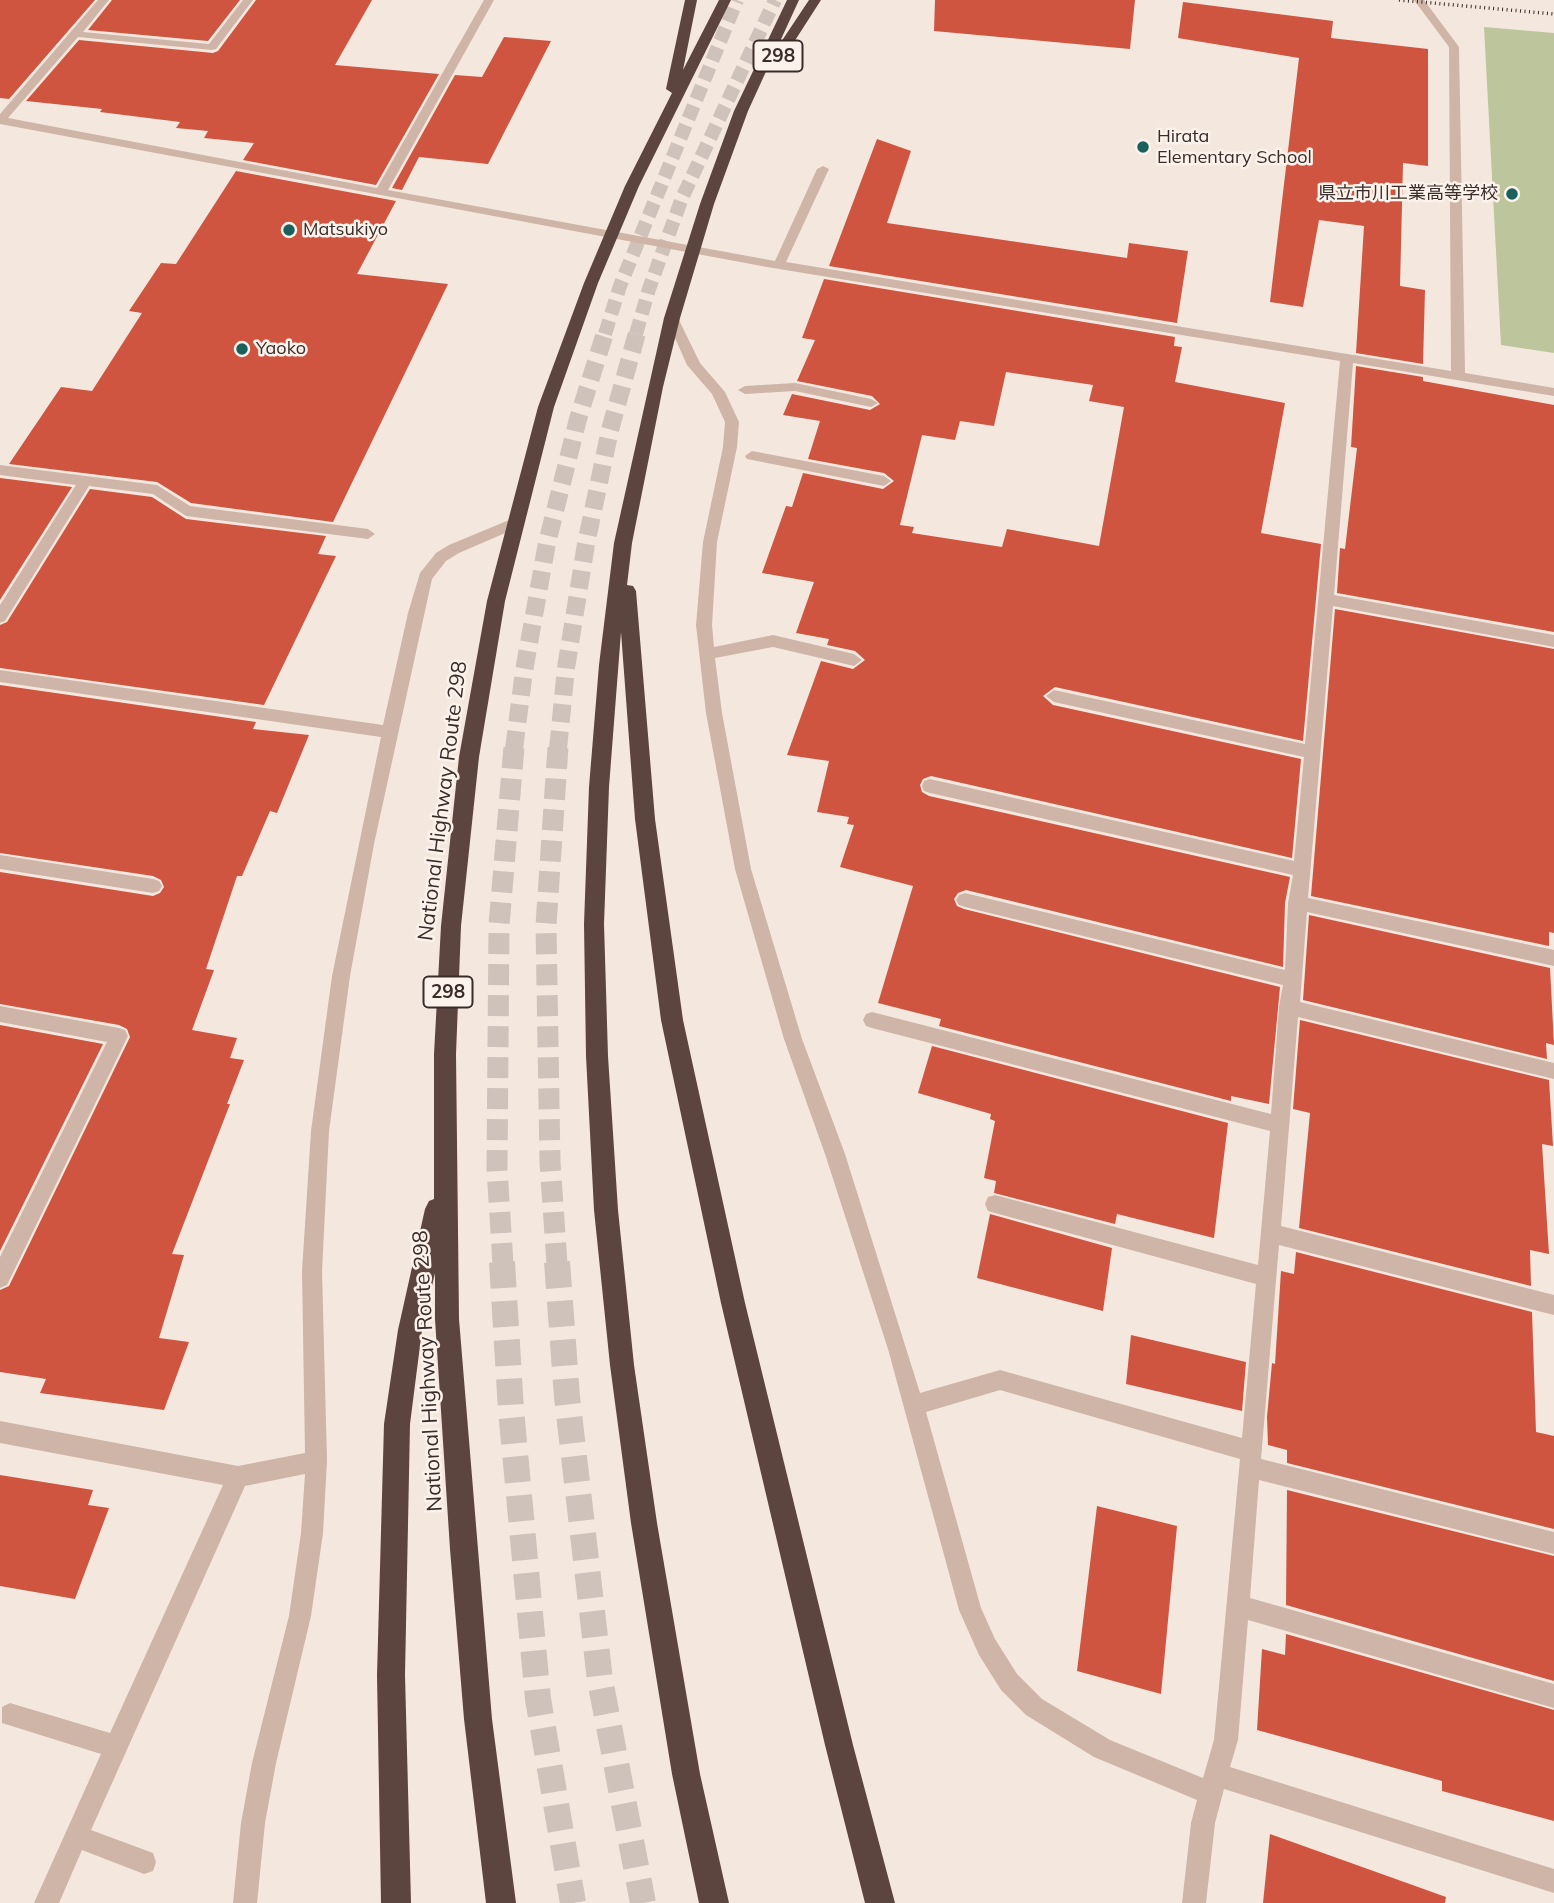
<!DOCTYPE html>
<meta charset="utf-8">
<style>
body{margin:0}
canvas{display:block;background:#f4e7de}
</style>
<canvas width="1554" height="1903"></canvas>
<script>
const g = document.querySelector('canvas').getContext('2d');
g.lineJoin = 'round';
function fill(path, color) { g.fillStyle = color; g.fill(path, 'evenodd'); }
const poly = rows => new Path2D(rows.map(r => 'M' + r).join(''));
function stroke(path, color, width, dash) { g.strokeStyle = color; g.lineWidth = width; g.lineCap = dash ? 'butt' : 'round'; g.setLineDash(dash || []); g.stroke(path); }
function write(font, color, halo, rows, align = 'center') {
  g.font = font + ' Mulish,"Noto Sans JP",sans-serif'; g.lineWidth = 5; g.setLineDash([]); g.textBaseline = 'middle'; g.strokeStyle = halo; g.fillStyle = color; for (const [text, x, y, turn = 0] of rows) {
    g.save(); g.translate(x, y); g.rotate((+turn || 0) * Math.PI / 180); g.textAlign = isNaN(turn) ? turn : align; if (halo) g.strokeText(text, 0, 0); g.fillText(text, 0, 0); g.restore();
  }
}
fill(poly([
 [1484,27,1554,33,1554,353,1501,345]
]), '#bcc59c');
fill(poly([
 [0,0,95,0,9,99,0,98],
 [112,0,240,0,208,41,88,30],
 [256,0,372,0,335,65,439,74,376,185,243,160,254,143,204,138,208,131,176,128,180,122,100,112,102,109,26,101,79,40,213,53,218,51],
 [935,0,1135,0,1130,49,934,31],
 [1183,2,1333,21,1331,38,1428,49,1428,166,1403,163,1400,286,1425,290,1423,364,1356,353,1364,226,1319,220,1303,307,1270,302,1299,58,1178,38],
 [504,37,551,41,488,164,419,157,402,190,392,188,455,75,482,77],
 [877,139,911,151,887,223,1127,258,1129,243,1188,251,1177,323,829,266],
 [236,171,396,201,357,274,448,284,333,522,191,503,157,482,9,464,61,387,92,391,142,313,129,311,161,263,176,264],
 [824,279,1175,337,1174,346,1182,347,1175,382,1285,403,1261,533,1321,544,1303,741,1055,687,1043,696,1053,705,1301,759,1292,858,931,776,923,779,920,785,922,792,929,796,1290,877,1285,903,1283,967,966,890,958,893,954,899,957,906,964,909,1280,987,1269,1104,1231,1096,1231,1101,939,1026,941,1019,878,1003,913,886,840,867,854,825,847,824,849,817,817,812,829,761,787,755,821,661,853,669,865,660,855,651,827,645,829,639,796,633,814,582,762,573,786,506,792,507,803,473,883,489,894,481,884,473,808,459,820,421,783,415,792,394,870,410,880,404,872,396,797,381,815,340,802,338],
 [1006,372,1093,385,1089,401,1124,407,1099,546,1007,529,1002,547,912,533,914,527,900,525,922,435,955,440,960,421,994,426],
 [1356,366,1423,377,1423,381,1554,405,1554,632,1337,593,1340,548,1345,549,1357,448,1351,447],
 [0,478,72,487,0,600],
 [90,489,152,497,186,519,326,536,318,554,336,556,264,705,0,668,0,625,7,622],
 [1335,609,1554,649,1554,933,1549,932,1549,946,1311,896],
 [0,685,256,722,253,729,309,735,277,813,270,811,242,876,237,876,206,969,214,970,192,1030,237,1038,230,1058,244,1060,227,1104,230,1104,172,1254,184,1255,159,1338,189,1342,164,1410,40,1393,46,1379,0,1372,0,1290,9,1286,130,1037,127,1029,119,1025,0,1004,0,872,153,896,160,893,164,887,161,880,153,876,0,853],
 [1309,915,1550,968,1554,1045,1546,1043,1547,1059,1303,1000],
 [1300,1020,1549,1080,1553,1146,1542,1144,1549,1254,1530,1250,1531,1286,1299,1228,1310,1113,1293,1109],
 [0,1025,103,1044,0,1251],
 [932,1046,1228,1123,1214,1238,1117,1214,1115,1224,994,1193,996,1181,984,1178,995,1121,990,1119,991,1114,918,1093],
 [990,1214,1112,1248,1103,1311,977,1278],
 [1296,1252,1532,1312,1536,1432,1554,1436,1554,1529,1287,1463,1287,1450,1268,1445,1267,1417,1272,1363,1275,1364,1281,1271,1294,1274],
 [1131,1335,1246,1362,1242,1411,1126,1384],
 [0,1475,93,1490,88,1505,109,1508,75,1599,0,1586],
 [1287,1490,1554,1556,1554,1681,1286,1605],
 [1097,1506,1177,1526,1161,1694,1077,1671],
 [1286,1634,1554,1710,1554,1821,1442,1791,1442,1781,1257,1730,1262,1649,1285,1655],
 [1270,1834,1446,1897,1445,1903,1263,1903]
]), '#cf5541');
stroke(poly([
 [605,334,620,286,737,0],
 [636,334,649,289,682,198,775,0]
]), '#cfc2ba', 14, [14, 7]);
stroke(poly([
 [514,749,524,671,547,543,578,419,605,333],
 [558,749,566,668,586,544,610,430,637,333]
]), '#cfc2ba', 18, [18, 9]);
stroke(poly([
 [503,1264,497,1169,499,925,514,747],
 [557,1264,550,1162,546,925,558,747]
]), '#cfc2ba', 21, [21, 10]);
stroke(poly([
 [502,1262,511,1410,538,1699,573,1903],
 [557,1262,567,1397,600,1680,643,1903]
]), '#cfc2ba', 26, [26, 13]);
fill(poly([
 [98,0,109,0,83,32,209,44,243,0,253,0,216,49,212,50,78,37,8,118,377,188,484,0,494,0,388,190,775,261,817,169,823,166,829,169,786,262,1451,371,1449,47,1414,0,1424,0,1459,47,1465,373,1554,388,1554,396,1353,363,1334,595,1554,635,1554,647,1333,606,1308,898,1554,950,1554,966,1307,912,1300,1002,1554,1063,1554,1079,1298,1017,1281,1226,1554,1295,1554,1315,1279,1245,1261,1459,1554,1532,1554,1554,1259,1480,1250,1598,1554,1684,1554,1708,1248,1620,1238,1740,1230,1767,1554,1869,1554,1893,1224,1789,1215,1823,1206,1903,1182,1903,1191,1823,1197,1800,1094,1757,1026,1715,1001,1690,979,1655,959,1610,888,1349,825,1154,784,1039,735,869,706,713,696,625,703,542,723,447,725,422,712,394,687,365,666,318,672,314,678,318,700,363,725,392,739,422,737,447,717,542,712,625,714,647,773,635,854,654,862,660,854,666,773,647,715,658,722,713,751,869,802,1039,845,1154,920,1393,1000,1370,1242,1438,1256,1284,995,1213,988,1211,985,1204,988,1197,995,1195,1258,1265,1270,1131,872,1028,866,1026,863,1020,866,1014,872,1012,1271,1114,1279,1007,1283,985,965,907,959,905,956,900,959,895,965,893,1285,970,1288,903,1293,875,930,793,924,791,922,786,924,781,930,779,1294,861,1304,757,1054,702,1046,696,1054,690,1305,744,1340,361,767,267,0,124,0,114,98,0],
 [1000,1390,1240,1459,1214,1740,1203,1778,1110,1740,1042,1699,1017,1674,995,1639,981,1608,926,1412,1000,1390],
 [795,383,871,399,878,403,871,407,795,391,745,394,738,390,745,386,795,383],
 [752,451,884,476,891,481,884,486,747,459,745,456,752,451],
 [0,465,157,485,190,506,368,529,375,534,368,539,186,516,153,494,89,486,5,621,0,623,0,605,76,485,0,475,0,465],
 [514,518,519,519,519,527,459,553,446,561,432,579,374,844,350,976,329,1131,322,1271,327,1461,323,1533,311,1616,276,1763,265,1823,257,1903,233,1903,241,1823,252,1763,289,1616,301,1533,305,1474,245,1486,91,1830,153,1853,156,1862,153,1871,144,1874,82,1850,59,1903,34,1903,101,1754,2,1723,2,1707,10,1703,110,1733,223,1485,0,1443,0,1421,238,1466,305,1453,302,1271,311,1131,332,976,381,737,0,682,0,670,383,725,408,613,420,573,436,553,449,545,514,518],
 [0,855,153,879,159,881,162,886,159,891,153,893,0,869,0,855],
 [0,1006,119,1028,125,1030,128,1036,7,1285,0,1288,0,1257,107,1042,0,1022,0,1006]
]), '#ceb5a8');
fill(poly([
 [685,0,697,0,683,70,719,0,731,0,639,186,598,283,554,407,505,601,479,757,461,926,456,1054,459,1319,492,1719,516,1903,486,1903,464,1719,450,1549,435,1319,435,1273,422,1330,410,1424,405,1675,411,1903,381,1903,377,1675,384,1424,398,1330,425,1209,429,1201,434,1199,434,1054,441,926,459,757,487,601,538,407,584,283,625,186,672,93,666,89,685,0],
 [787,0,799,0,777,48,809,0,821,0,785,56,774,54,748,111,714,204,680,318,663,387,632,543,627,585,633,586,636,591,655,819,683,1020,745,1303,853,1745,895,1903,865,1903,825,1745,721,1303,661,1020,635,819,621,632,609,787,604,924,608,1056,618,1210,634,1365,657,1523,700,1774,729,1903,699,1903,672,1774,631,1523,610,1365,594,1210,586,1056,584,924,589,787,599,665,614,543,664,318,700,204,734,111,787,0]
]), '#5c453f');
stroke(poly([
 [1399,0,1554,14]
]), '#3a2c29', 3.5, [1, 3.5]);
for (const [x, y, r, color] of [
 [1143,147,7,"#1a605d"],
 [1512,194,7,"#1a605d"],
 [289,230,7,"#1a605d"],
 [242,349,7,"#1a605d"]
]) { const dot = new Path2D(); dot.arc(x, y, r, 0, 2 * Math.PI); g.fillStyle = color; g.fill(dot); stroke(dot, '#fbf2eb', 2.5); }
write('18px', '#3a2c29', '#fbf2eb', [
 ["Hirata",1157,137],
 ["Elementary School",1157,158],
 ["県立市川工業高等学校",1498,194,"right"],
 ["Matsukiyo",303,230],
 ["Yaoko",256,349]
], 'left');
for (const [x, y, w] of [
 [778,56,49],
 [448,992,49]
]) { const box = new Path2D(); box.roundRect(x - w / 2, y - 15.5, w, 31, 5); g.fillStyle = '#fbf2eb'; g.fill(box); stroke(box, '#3a2c29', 2); }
write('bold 19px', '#3a2c29', null, [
 ["298",778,56],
 ["298",448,992]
]);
write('21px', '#3a2c29', '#fbf2eb', [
 ["National Highway Route 298",443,801,-83],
 ["National Highway Route 298",428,1371,-93]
]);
</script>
